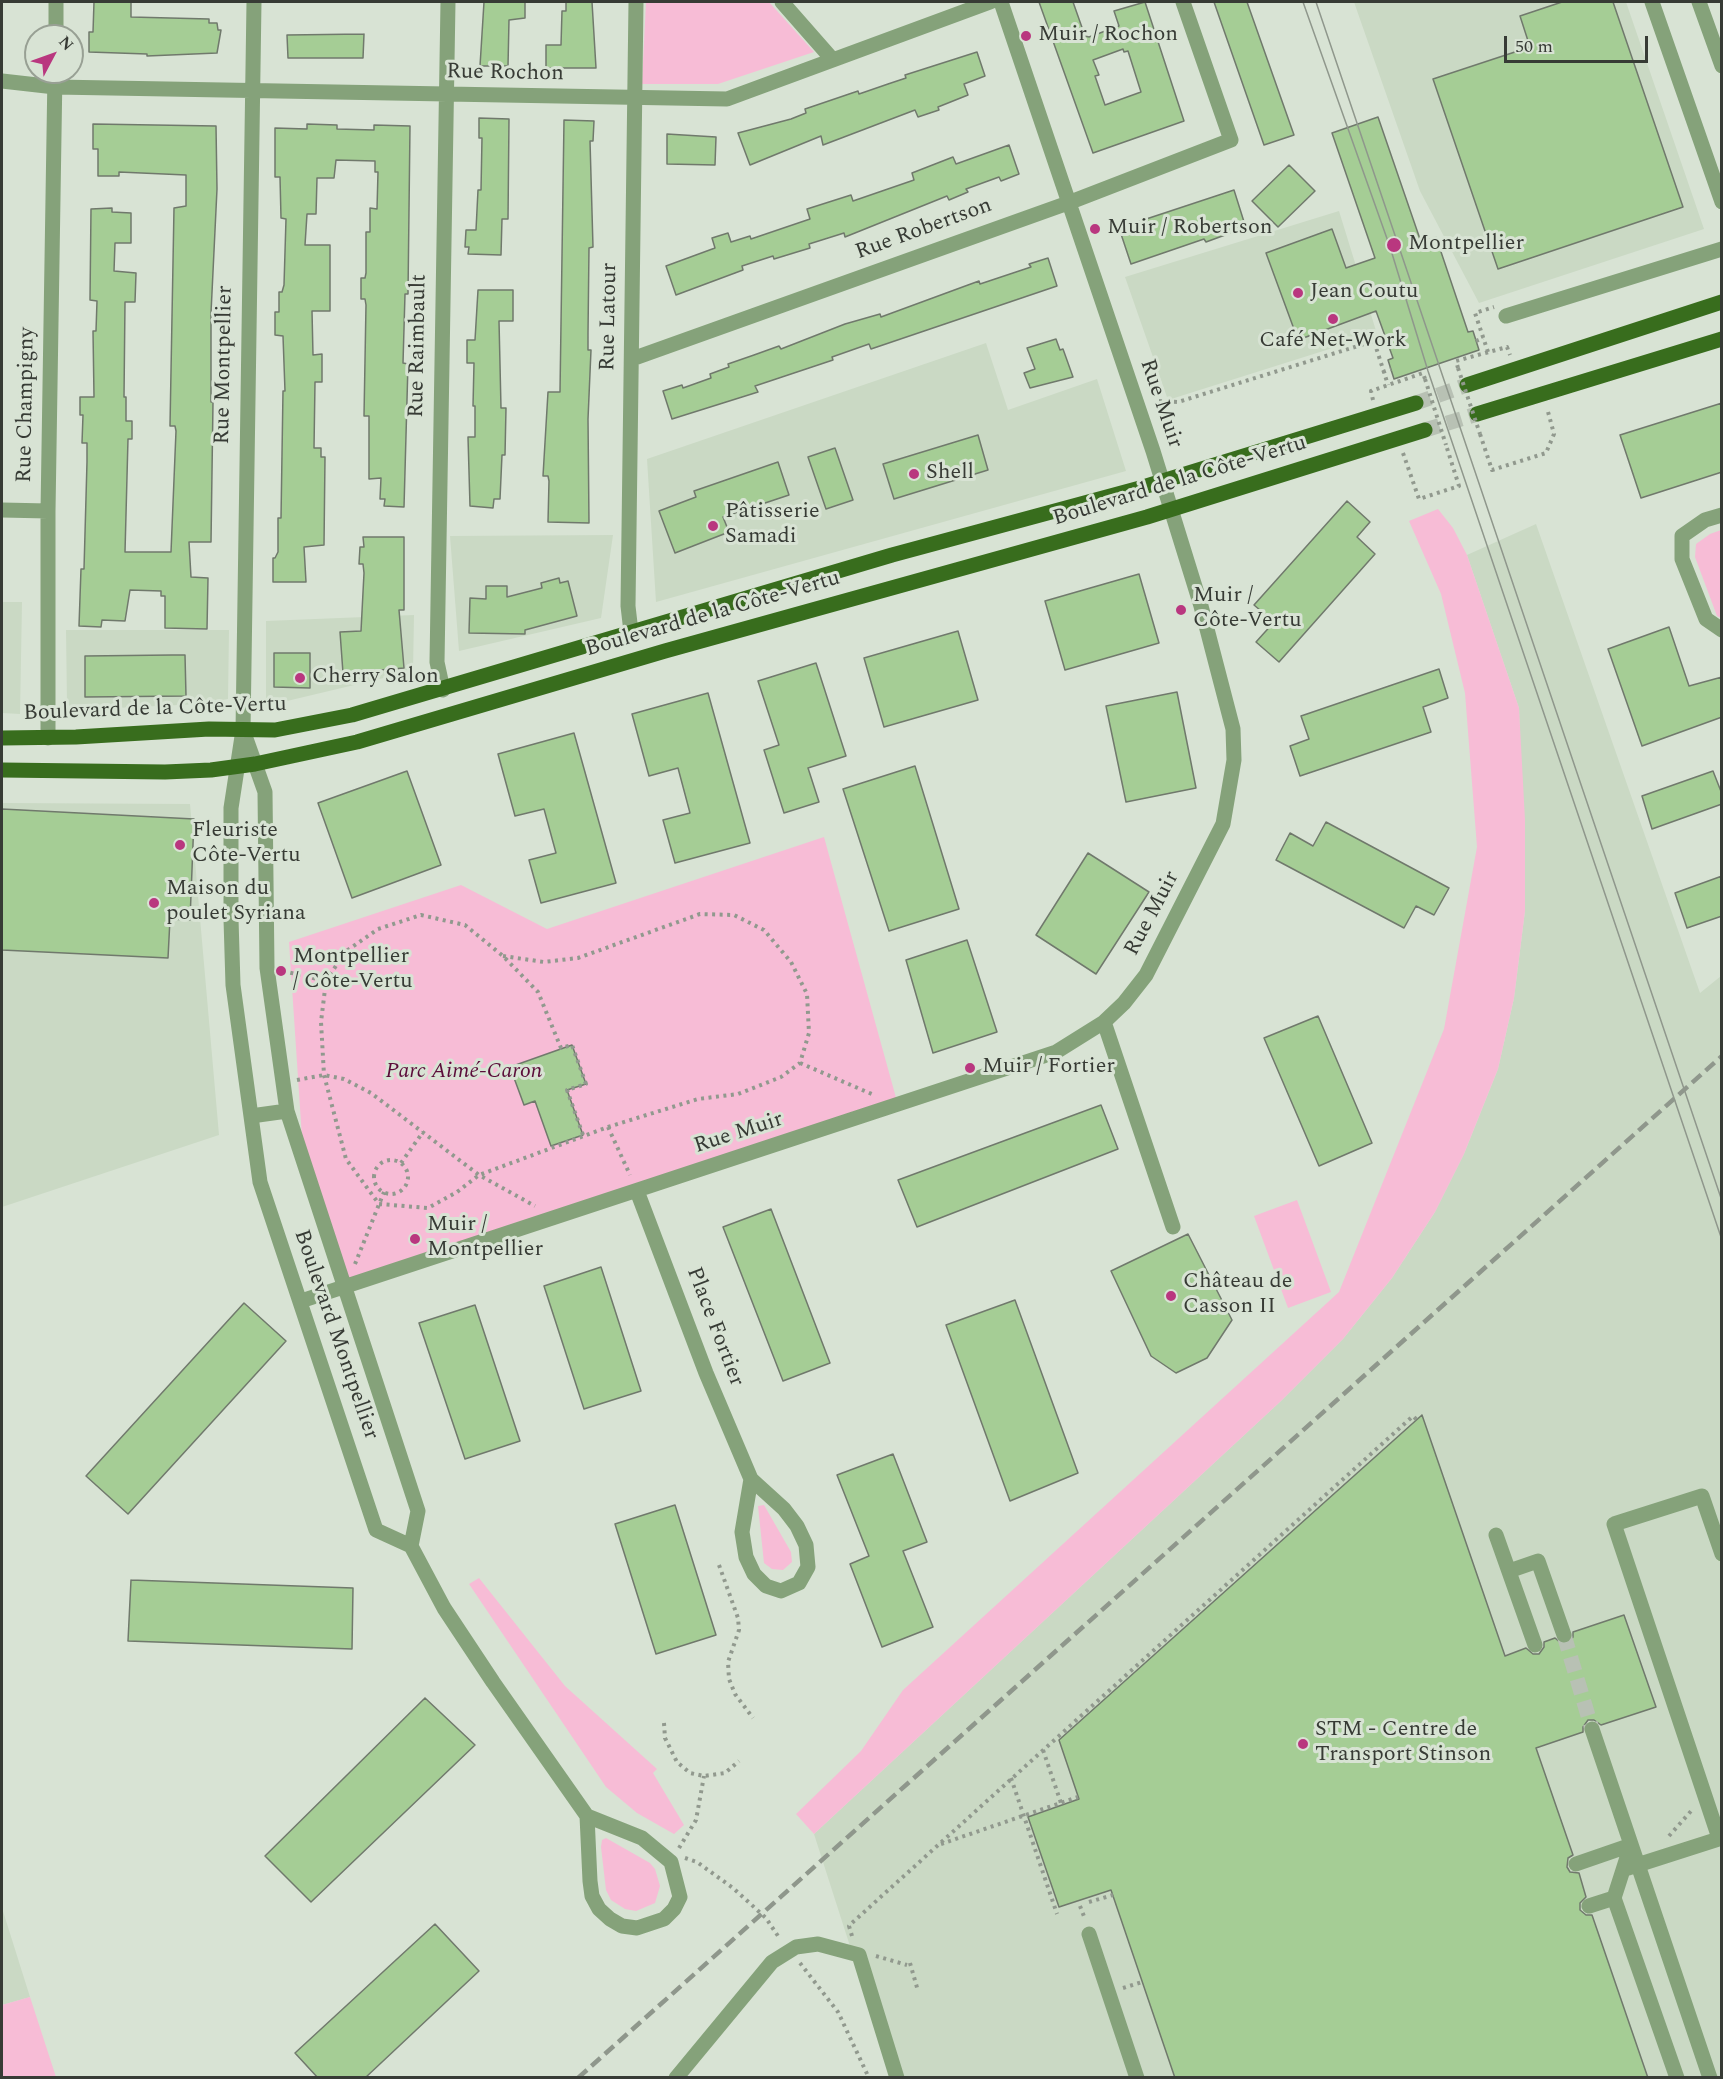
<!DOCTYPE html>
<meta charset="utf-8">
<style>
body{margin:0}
#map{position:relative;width:1723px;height:2079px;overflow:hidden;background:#d8e3d4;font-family:Spectral,serif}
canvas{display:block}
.frame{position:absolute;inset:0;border:3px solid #373b35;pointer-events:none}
.north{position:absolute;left:24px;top:24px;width:60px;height:60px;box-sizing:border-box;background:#d8e3d4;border:2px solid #98a094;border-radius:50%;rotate:49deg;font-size:16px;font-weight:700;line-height:24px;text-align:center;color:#373b35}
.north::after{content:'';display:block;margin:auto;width:21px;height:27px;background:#b9377f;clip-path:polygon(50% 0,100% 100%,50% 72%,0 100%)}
.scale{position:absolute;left:1504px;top:36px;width:144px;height:27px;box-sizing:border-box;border:3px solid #373b35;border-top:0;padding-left:8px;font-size:18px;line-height:21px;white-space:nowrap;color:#373b35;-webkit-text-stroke:4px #d8e3d4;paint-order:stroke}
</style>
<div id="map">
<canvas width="1723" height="2079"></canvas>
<div class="frame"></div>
<div class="north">N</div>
<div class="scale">50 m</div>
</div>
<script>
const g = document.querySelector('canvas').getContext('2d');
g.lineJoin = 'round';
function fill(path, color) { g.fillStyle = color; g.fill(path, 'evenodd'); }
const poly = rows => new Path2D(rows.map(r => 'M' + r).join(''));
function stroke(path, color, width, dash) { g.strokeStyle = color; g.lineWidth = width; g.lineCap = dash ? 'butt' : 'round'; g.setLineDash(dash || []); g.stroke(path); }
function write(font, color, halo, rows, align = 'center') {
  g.font = font + ' Spectral,serif'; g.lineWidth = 6; g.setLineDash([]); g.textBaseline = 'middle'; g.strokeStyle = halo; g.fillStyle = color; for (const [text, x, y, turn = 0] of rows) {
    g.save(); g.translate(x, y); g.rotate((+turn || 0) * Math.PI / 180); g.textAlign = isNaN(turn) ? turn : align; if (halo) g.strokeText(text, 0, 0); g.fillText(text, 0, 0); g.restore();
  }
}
fill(poly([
 [1354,2,1626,2,1704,229,1479,303,1420,191],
 [1339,211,1377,334,1168,400,1125,277],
 [986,343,1008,410,1097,379,1126,471,656,602,647,459],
 [1536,524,1700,993,1721,976,1721,2077,892,2077,814,1834,1281,1401,1343,1339,1392,1278,1435,1212,1464,1154,1498,1069,1514,998,1525,911,1519,708,1467,555],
 [613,535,601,618,459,651,450,536],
 [2,602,22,602,20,714,2,713],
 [414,615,413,671,266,706,266,621],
 [66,630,229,630,228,699,200,704,73,710,67,703],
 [2,803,190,804,219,1135,2,1207],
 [2,1908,30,1997,2,2005]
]), '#cad9c4');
fill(poly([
 [646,2,769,2,814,52,718,84,642,84],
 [1438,509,1453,528,1467,555,1519,708,1525,820,1525,911,1514,998,1498,1069,1464,1154,1435,1212,1392,1278,1343,1339,1281,1401,814,1834,796,1814,861,1751,903,1690,1339,1292,1444,1029,1477,847,1465,693,1441,594,1409,521],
 [1721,530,1722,530,1721,618,1717,616,1695,557,1696,544,1710,534],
 [824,837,898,1105,346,1287,304,1168,289,942,461,885,547,929],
 [1297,1200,1331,1292,1288,1308,1254,1216],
 [764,1505,791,1552,792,1562,783,1570,772,1569,764,1563,758,1506],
 [479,1578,565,1686,657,1769,653,1773,684,1825,674,1834,637,1813,606,1787,469,1584],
 [606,1838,650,1863,655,1869,660,1886,655,1903,636,1911,625,1909,611,1900,606,1890,601,1847,602,1840],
 [30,1997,56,2077,2,2077,2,2005]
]), '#f7bcd6');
const building = poly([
 [94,2,131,2,131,17,209,19,209,23,217,23,218,30,221,30,217,53,147,56,147,54,89,52,89,32,93,32,94,2],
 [484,2,525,2,525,18,509,20,508,66,480,66,484,2],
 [566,2,592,2,596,68,546,68,546,45,561,45,562,11,566,11,566,2],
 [1039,2,1073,2,1085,36,1089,37,1119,26,1114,11,1145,2,1184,121,1093,153,1039,2],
 [1123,49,1124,52,1128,51,1141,92,1105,105,1095,76,1099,75,1093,60,1123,49],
 [1214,2,1247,2,1294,135,1264,145,1214,2],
 [1562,2,1613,2,1683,207,1498,269,1433,79,1530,47,1520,16,1562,2],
 [364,34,363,58,288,58,287,35,364,34],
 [977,52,985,76,964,84,968,95,938,107,939,110,918,117,915,110,823,145,821,136,750,165,738,133,791,119,806,113,805,109,858,91,859,94,888,84,906,78,905,75,977,52],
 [1378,117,1421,242,1436,237,1468,332,1473,331,1479,350,1394,379,1388,360,1393,358,1376,311,1298,340,1266,253,1332,229,1346,268,1375,258,1332,133,1378,117],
 [479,118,509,119,508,219,502,219,501,255,468,254,469,247,465,247,466,230,476,230,478,190,481,190,482,138,479,138,479,118],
 [564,120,594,121,593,141,590,141,593,247,589,248,588,333,588,350,591,350,588,419,589,523,548,522,549,481,548,476,543,476,548,392,560,392,564,120],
 [93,124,216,126,217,189,211,313,211,402,213,402,211,542,189,542,191,577,208,578,207,629,165,628,165,596,161,596,161,591,130,590,125,621,102,620,101,627,79,626,81,569,84,569,87,462,87,443,82,443,83,415,80,415,80,397,94,397,93,331,96,331,97,301,90,300,91,209,112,208,112,212,131,213,131,243,115,243,114,271,136,273,135,302,125,302,124,397,126,397,126,421,132,421,132,439,128,439,125,552,171,552,176,431,175,426,170,426,174,208,186,206,186,175,119,172,119,176,98,176,98,149,93,149,93,124],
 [307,124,337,125,337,129,374,130,374,125,410,126,408,294,405,294,403,363,408,364,404,507,384,506,385,499,380,499,381,478,369,479,369,416,364,416,366,305,365,299,361,299,361,278,365,278,366,273,366,232,370,232,370,208,377,209,378,172,375,172,375,161,336,160,334,178,317,178,316,214,307,214,305,245,330,245,330,311,312,311,313,355,322,354,322,382,315,382,314,448,321,448,321,457,325,457,324,545,304,547,306,582,273,582,273,558,275,558,278,552,278,518,281,518,283,391,285,391,283,336,275,335,275,312,279,312,279,292,282,292,284,285,286,219,281,218,280,177,275,177,275,128,307,129,307,124],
 [667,134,716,137,715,165,667,164,667,134],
 [1009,145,1019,174,1001,181,999,177,966,189,968,192,949,200,947,196,845,237,844,233,809,244,810,248,774,259,773,256,742,266,743,270,676,295,666,266,715,248,712,238,728,233,731,242,750,236,751,239,810,219,807,209,851,195,853,201,914,180,912,173,953,157,956,164,1009,145],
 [1289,165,1315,191,1278,227,1252,201,1289,165],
 [1234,190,1245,225,1235,228,1236,231,1206,242,1204,239,1131,264,1119,228,1234,190],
 [1048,258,1057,286,871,349,869,344,832,357,833,360,755,386,758,392,672,419,663,391,682,385,683,388,711,378,710,374,729,367,728,364,754,355,779,346,781,349,845,324,880,314,881,317,968,285,979,281,980,284,1031,267,1029,264,1048,258],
 [478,290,513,290,513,321,499,321,501,408,506,408,505,455,502,455,500,499,494,499,493,508,470,506,468,437,475,437,475,406,473,406,474,363,467,363,467,340,475,340,478,290],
 [1056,339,1060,350,1063,349,1073,377,1030,388,1024,373,1035,369,1027,348,1056,339],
 [1722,403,1722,472,1641,498,1620,435,1722,403],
 [978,435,988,470,894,499,883,464,978,435],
 [835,448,853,500,826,509,808,457,835,448],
 [778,462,789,495,723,517,729,532,675,553,659,511,696,497,694,491,778,462],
 [1347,501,1370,522,1357,537,1375,554,1279,662,1256,642,1274,622,1254,605,1347,501],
 [363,537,404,537,404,610,399,610,404,668,343,673,340,632,361,631,364,573,363,564,359,564,360,547,364,547,363,537],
 [1139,574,1159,643,1065,670,1045,601,1139,574],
 [559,578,560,583,568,581,577,616,525,630,525,634,469,633,470,598,486,599,486,586,507,586,507,597,542,588,541,583,559,578],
 [1669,627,1689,686,1722,677,1722,717,1642,746,1608,649,1669,627],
 [958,631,978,700,884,727,864,658,958,631],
 [274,653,310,653,310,688,274,687,274,653],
 [172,655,185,655,186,696,85,697,85,656,172,655],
 [816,663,846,756,808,768,819,802,784,813,764,750,779,745,758,681,816,663],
 [1439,669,1448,698,1423,707,1431,732,1300,776,1290,746,1309,739,1301,716,1439,669],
 [1177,692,1196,788,1126,802,1106,706,1177,692],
 [708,693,750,843,675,863,663,820,690,813,678,768,649,776,632,714,708,693],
 [574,733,616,883,541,903,529,860,556,853,544,809,515,816,498,754,574,733],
 [915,766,959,909,889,931,843,789,915,766],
 [407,771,441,865,352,898,318,803,407,771],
 [1713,771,1722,794,1722,804,1652,829,1642,796,1713,771],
 [2,809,194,819,190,920,170,919,168,958,2,950,2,809],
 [1326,822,1449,888,1434,915,1416,906,1404,928,1276,860,1290,833,1313,846,1326,822],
 [1088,853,1149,892,1096,974,1036,935,1088,853],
 [1722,876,1722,916,1687,928,1675,893,1722,876],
 [967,940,997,1032,933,1053,906,960,967,940],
 [1318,1016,1372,1143,1319,1166,1264,1038,1318,1016],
 [572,1045,586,1084,567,1090,583,1135,551,1146,535,1101,524,1105,510,1067,572,1045],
 [1101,1105,1118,1149,917,1227,898,1180,1101,1105],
 [771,1209,830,1363,783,1381,723,1227,771,1209],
 [1188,1234,1232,1320,1207,1358,1176,1373,1151,1356,1111,1271,1188,1234],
 [601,1267,641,1391,584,1409,544,1286,601,1267],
 [1015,1300,1078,1473,1010,1501,946,1325,1015,1300],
 [244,1303,286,1341,128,1514,86,1476,244,1303],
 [475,1305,520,1441,465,1459,419,1323,475,1305],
 [1422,1415,1505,1656,1526,1648,1533,1654,1539,1654,1544,1647,1544,1642,1555,1638,1562,1644,1568,1644,1573,1637,1573,1632,1624,1615,1656,1707,1601,1725,1594,1720,1588,1720,1583,1727,1583,1732,1536,1748,1573,1855,1568,1858,1567,1867,1570,1872,1579,1873,1586,1897,1580,1903,1580,1910,1586,1915,1592,1915,1648,2078,1175,2078,1111,1890,1059,1907,1028,1817,1079,1799,1059,1740,1422,1415],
 [893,1454,927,1542,903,1551,933,1627,882,1647,850,1564,869,1556,837,1475,893,1454],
 [675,1505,716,1635,656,1654,615,1524,675,1505],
 [131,1580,353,1588,352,1649,128,1641,131,1580],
 [425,1698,475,1745,311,1902,265,1856,425,1698],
 [435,1924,479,1971,365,2078,318,2078,295,2053,435,1924]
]);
fill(building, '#a5cd95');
stroke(building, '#70796c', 1.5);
stroke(poly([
 [1564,1635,1592,1729]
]), '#b8c1b4', 15, [15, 8]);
stroke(poly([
 [1416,403,1467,385],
 [1425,430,1477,414]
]), '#b8c1b4', 15, [15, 8]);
stroke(poly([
 [1476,341,1483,338],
 [1488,352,1475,313,1494,307],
 [1458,368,1456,361,1507,347,1510,355],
 [1383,372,1391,369],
 [1373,400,1371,391,1423,373,1425,379],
 [1159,401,1178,402,1374,341,1388,385],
 [1480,434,1492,470,1546,453,1554,434,1547,408],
 [1403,453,1419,499,1459,486,1446,445],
 [503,956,544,962,578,958,700,914,734,915,764,930,791,962,807,994,809,1033,800,1063,781,1077,738,1094,698,1099,608,1127,479,1175,457,1192,428,1208,379,1204,346,1159,324,1075,321,1022,326,981,345,952,378,929,421,915,465,925,503,956,538,992,561,1048,572,1045,586,1084,567,1090,583,1135],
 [283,971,326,981],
 [800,1063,874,1095],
 [297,1080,324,1075,344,1079,371,1093,479,1175,535,1206],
 [608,1127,630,1175],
 '374 1177a17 17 0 1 1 34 0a17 17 0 1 1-34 0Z',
 [401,1163,423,1132],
 [355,1264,384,1192],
 [719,1565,738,1618,739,1630,728,1662,729,1679,735,1694,753,1718],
 [664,1723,665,1738,677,1762,690,1773,704,1776,725,1773,739,1761],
 [1043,1750,1061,1803],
 [1011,1778,1057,1914],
 [1669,1836,1692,1810],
 [941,1844,1078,1797],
 [679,1848,696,1820,704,1776],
 [685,1858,697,1862,733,1888,766,1918,780,1939],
 [1089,1902,1113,1895],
 [1080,1906,1085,1919],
 [852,1936,849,1926,853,1922,1413,1416,1417,1420],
 [876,1956,907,1965],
 [800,1963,838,2012,869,2078],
 [910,1963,918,1991],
 [1123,1988,1142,1982]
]), '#91998e', 4, [3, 4.5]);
stroke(poly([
 [254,2,243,730,231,808,231,919,233,985,260,1182,376,1530,411,1546,444,1608,493,1682,587,1816],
 [782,2,832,59],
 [1652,2,1722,202],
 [1699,2,1722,66],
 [56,36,56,2],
 [2,81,55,87,727,99,990,2],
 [1506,316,1722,249],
 [632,359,1068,203,1231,140,1183,2],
 [2,510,48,511],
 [1722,515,1705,520,1682,536,1682,559,1706,619,1722,630],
 [631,632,628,606,636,2],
 [443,690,437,662,448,2],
 [244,733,265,792,267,968,287,1111,418,1511,411,1546],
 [48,738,48,511,55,72],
 [1104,1022,1173,1227],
 [251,1116,287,1111],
 [637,1191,706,1373,751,1479,742,1532,746,1557,754,1574,766,1586,781,1591,799,1583,808,1567,806,1545,797,1526,784,1509,751,1479],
 [301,1301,1056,1052,1104,1022,1124,1003,1146,975,1223,824,1234,760,1233,729,1201,606,1153,451,1001,2],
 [1496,1535,1535,1645],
 [1509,1571,1538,1561,1564,1635],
 [1592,1729,1710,2078],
 [587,1816,642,1838,671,1862,680,1897,674,1909,664,1919,637,1928,622,1926,610,1919,599,1909,592,1896,590,1881,587,1816],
 [1719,1838,1614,1524,1702,1496,1722,1554],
 [1631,1845,1614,1898,1677,2078],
 [1576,1864,1631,1845],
 [1628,1868,1722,1838],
 [1589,1906,1614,1898],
 [1089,1934,1137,2078],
 [676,2078,772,1962,796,1947,818,1944,859,1955,897,2078]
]), '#85a27a', 15);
stroke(poly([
 [1467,385,1722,302],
 [1477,414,1722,339],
 [2,738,76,737,209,729,275,730,352,715,892,555,1140,488,1416,403],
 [2,770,165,772,211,770,255,764,357,742,665,651,1147,517,1425,430]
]), '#386d1d', 15);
stroke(poly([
 [1303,2,1390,247,1428,371,1722,1240],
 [1316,2,1722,1201]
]), '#8f978c', 1.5);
stroke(poly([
 [578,2078,1722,1056]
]), '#8f978c', 4.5, [12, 6]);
stroke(poly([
 [1458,368,1480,434],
 [1425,379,1446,445]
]), '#91998e', 4, [3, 4.5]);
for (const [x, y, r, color] of [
 [1026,36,6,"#b9377f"],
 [1095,229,6,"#b9377f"],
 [1394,245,8,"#b9377f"],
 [1298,293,6,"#b9377f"],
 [1333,319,6,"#b9377f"],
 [914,474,6,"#b9377f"],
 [713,526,6,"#b9377f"],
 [1181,610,6,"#b9377f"],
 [300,678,6,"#b9377f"],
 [180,845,6,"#b9377f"],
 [154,903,6,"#b9377f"],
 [281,971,6,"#b9377f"],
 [970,1068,6,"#b9377f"],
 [415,1239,6,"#b9377f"],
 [1171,1296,6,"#b9377f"],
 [1303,1744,6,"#b9377f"]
]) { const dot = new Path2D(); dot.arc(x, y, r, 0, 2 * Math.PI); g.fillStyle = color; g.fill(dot); stroke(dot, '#d8e3d4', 2); }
write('22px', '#373b35', '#d8e3d4', [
 ["Muir / Rochon",1038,36],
 ["Muir / Robertson",1107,229],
 ["Montpellier",1408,245],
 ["Jean Coutu",1310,293],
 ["Café Net-Work",1333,342,"center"],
 ["Shell",926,474],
 ["Pâtisserie",725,513],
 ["Samadi",725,538],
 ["Muir /",1193,597],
 ["Côte-Vertu",1193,622],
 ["Cherry Salon",312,678],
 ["Fleuriste",192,832],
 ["Côte-Vertu",192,857],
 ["Maison du",166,890],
 ["poulet Syriana",166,915],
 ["Montpellier",293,958],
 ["/ Côte-Vertu",293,983],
 ["Muir / Fortier",982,1068],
 ["Muir /",427,1226],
 ["Montpellier",427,1251],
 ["Château de",1183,1283],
 ["Casson II",1183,1308],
 ["STM - Centre de",1315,1731],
 ["Transport Stinson",1315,1756]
], 'left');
write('22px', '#373b35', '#d8e3d4', [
 ["Rue Rochon",505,74,1],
 ["Rue Robertson",924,230,-20],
 ["Rue Latour",610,317,-89],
 ["Rue Raimbault",419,346,-89],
 ["Rue Montpellier",225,365,-89],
 ["Rue Muir",1160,404,71],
 ["Rue Champigny",27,405,-89],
 ["Boulevard de la Côte-Vertu",1180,482,-17],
 ["Boulevard de la Côte-Vertu",713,615,-16],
 ["Boulevard de la Côte-Vertu",155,710,-2],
 ["Rue Muir",1153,914,-62],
 ["Rue Muir",739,1134,-18],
 ["Place Fortier",714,1327,69],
 ["Boulevard Montpellier",335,1335,71]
]);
write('italic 22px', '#5b0d3a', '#d8e3d4', [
 ["Parc Aimé-Caron",464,1073]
]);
</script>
